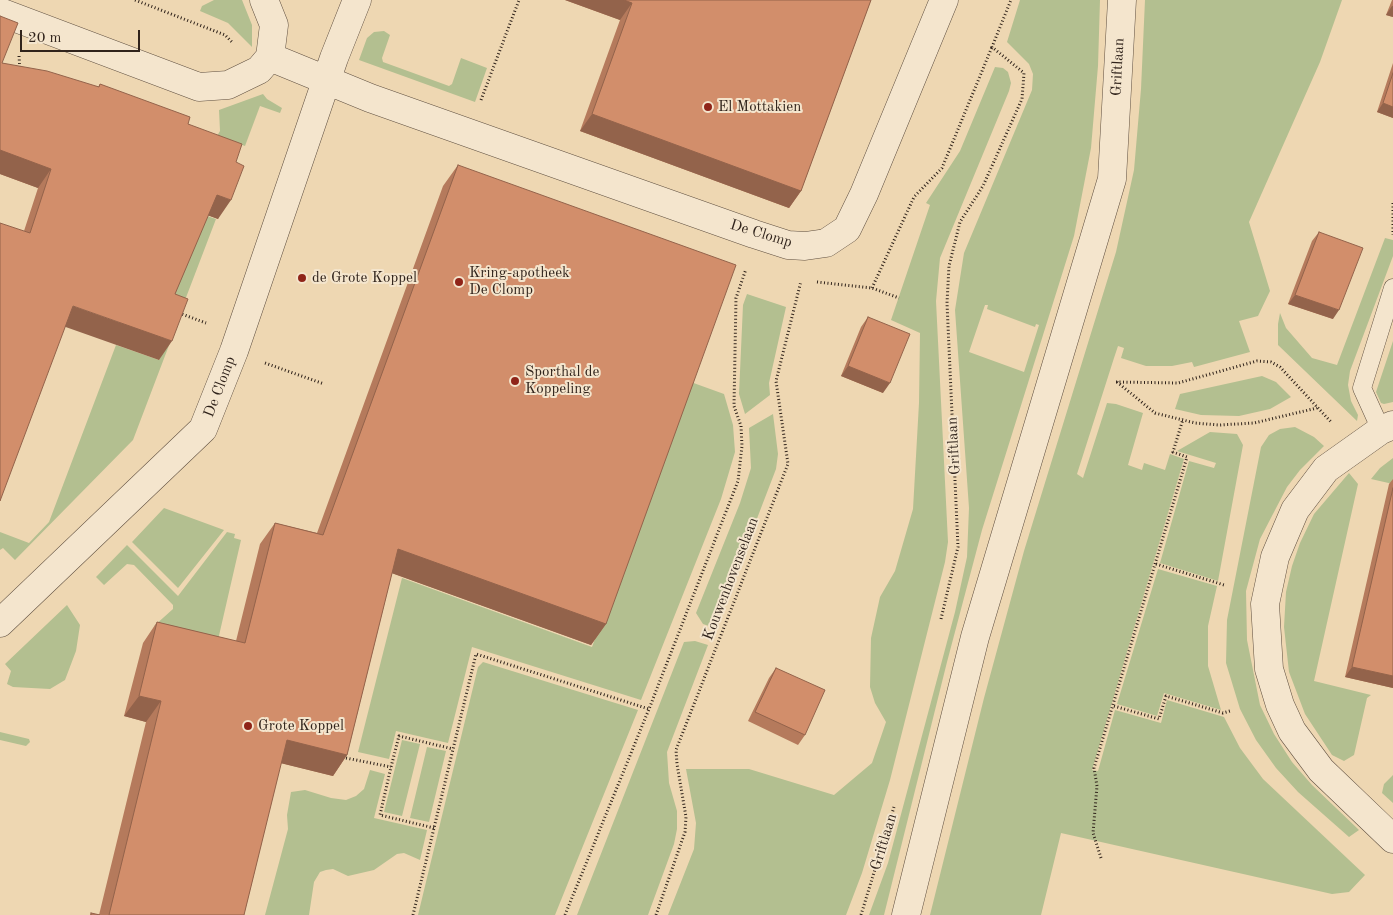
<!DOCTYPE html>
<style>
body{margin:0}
#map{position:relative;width:1393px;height:915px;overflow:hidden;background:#eed7b2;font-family:"Old Standard TT",serif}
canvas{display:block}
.scale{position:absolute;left:20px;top:30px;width:120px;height:22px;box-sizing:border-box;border:2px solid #30231b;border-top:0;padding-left:6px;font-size:15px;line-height:18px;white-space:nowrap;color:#30231b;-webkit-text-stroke:4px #f4e5cd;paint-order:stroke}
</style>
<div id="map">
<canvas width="1393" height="915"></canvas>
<div class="scale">20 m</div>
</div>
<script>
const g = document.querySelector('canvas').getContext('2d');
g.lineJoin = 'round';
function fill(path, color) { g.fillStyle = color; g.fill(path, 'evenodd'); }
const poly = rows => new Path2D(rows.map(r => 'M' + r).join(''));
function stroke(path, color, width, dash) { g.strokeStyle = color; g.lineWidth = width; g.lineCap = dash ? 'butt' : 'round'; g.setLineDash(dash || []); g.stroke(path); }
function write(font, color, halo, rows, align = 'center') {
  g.font = font + ' "Old Standard TT",serif'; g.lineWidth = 4; g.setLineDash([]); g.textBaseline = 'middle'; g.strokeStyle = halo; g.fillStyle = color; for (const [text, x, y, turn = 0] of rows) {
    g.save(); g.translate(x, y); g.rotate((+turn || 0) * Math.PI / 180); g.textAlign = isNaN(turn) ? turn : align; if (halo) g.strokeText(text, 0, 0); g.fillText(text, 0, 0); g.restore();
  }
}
fill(poly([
 [214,0,242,0,252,25,252,47,228,23,200,11,202,6],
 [1020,0,1100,0,1098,66,1091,148,1074,236,982,530,947,662,884,915,869,915,888,863,955,612,967,557,969,508,955,310,964,253,1032,90,1033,74,1029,64,1007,42],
 [985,305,988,305,987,309,1035,327,1036,324,1039,325,1024,372,969,352],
 [1145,0,1342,0,1320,62,1249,222,1270,291,1258,316,1239,321,1250,352,1194,367,1192,362,1172,366,1146,366,1121,358,1124,348,1118,346,1114,358,1077,474,1083,478,1107,403,1116,404,1143,413,1128,465,1142,470,1144,463,1165,470,1170,454,1184,459,1092,770,1098,771,1115,710,1161,723,1167,700,1224,717,1240,748,1263,779,1365,875,1349,892,1332,894,1061,833,1041,915,930,915,984,698,1024,551,1116,252,1134,170,1141,89],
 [384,31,390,35,382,58,383,62,449,86,452,84,461,58,487,68,475,102,359,60,367,38,374,32],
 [995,67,1003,68,1008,72,1011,83,1009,91,940,258,936,301,948,542,945,562,890,780,862,873,846,915,668,915,694,849,696,823,686,769,749,769,834,795,872,763,886,722,875,703,870,687,871,638,880,597,895,571,913,509,919,403,920,333,891,320,930,205,926,203,960,151],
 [263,94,267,99,282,108,280,113,260,106,245,146,217,136,220,131,219,110],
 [204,215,216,219,182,308,170,303],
 [1385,238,1393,240,1393,256,1350,371,1348,385,1351,401,1358,415,1357,421,1278,345,1278,324,1280,313,1286,328,1312,358,1337,365],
 [747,294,786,307,769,383,770,395,745,414,739,394,743,305],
 [179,319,133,440,15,560,3,548,0,550,0,532,29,543,49,522,116,345,159,360],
 [1393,341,1393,402,1384,404,1381,403,1376,392],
 [1262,376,1276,382,1291,397,1270,409,1239,416,1201,415,1175,409,1180,394],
 [688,381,724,394,733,425,735,452,721,499,641,700,472,647,448,743,396,731,389,759,358,752,402,578,592,647],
 [773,414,778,454,776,469,715,628,703,624,696,613,740,503,751,468,749,428],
 [1295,427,1314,437,1324,446,1300,470,1287,487,1260,539,1246,591,1247,640,1260,705,1274,734,1292,762,1312,785,1359,830,1349,837,1298,792,1276,768,1256,740,1240,709,1226,663,1227,620,1261,447,1269,435,1280,429],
 [1210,432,1237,434,1243,445,1218,581,1160,563,1189,461,1214,468,1216,463,1177,451],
 [1393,458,1393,484,1371,479,1380,468],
 [1349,473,1358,484,1314,681,1371,695,1367,698,1354,755,1344,761,1332,755,1305,714,1289,672,1284,627,1286,592,1292,566,1300,543,1314,514],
 [164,508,224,530,178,588,132,542],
 [227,532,235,534,234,538,241,540,215,653,154,626,173,609,173,605,134,565,127,564,104,585,96,577,127,545,178,596],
 [1158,569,1217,586,1208,626,1208,666,1221,710,1164,693,1157,716,1117,704],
 [67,605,80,625,76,651,65,680,50,689,13,687,7,684,11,671,5,664],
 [695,641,708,645,667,752,669,783,677,811,677,829,674,844,648,915,577,915,684,642],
 [483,662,638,710,555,915,418,915,478,667],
 [0,732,29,739,30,742,26,746,0,740],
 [402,740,420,744,402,816,384,812],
 [427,747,446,751,429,822,410,818],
 [370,770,385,774,374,818,427,830,420,860,404,853,397,854,374,870,348,876,333,869,326,870,320,872,314,882,309,915,265,915,288,829,287,815,291,792,305,790,331,798,346,800,356,796,364,789],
 [1393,775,1393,803,1382,793,1384,784]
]), '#b3bf90');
const service = poly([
 [1381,430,1362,388,1393,288]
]);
const minor = poly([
 [0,12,199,87,228,85,259,70,270,57,274,25,264,0],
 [270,57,370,98,754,234,788,245,805,246,826,243,847,229,864,194,944,0],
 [1393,425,1381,430,1326,469,1295,510,1275,557,1265,604,1269,669,1280,705,1292,731,1321,770,1393,839],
 [0,623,203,429,234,351,334,58,357,0]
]);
const tertiary = poly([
 [906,915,975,637,1112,179,1122,0]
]);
stroke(service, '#605041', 19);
stroke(minor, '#605041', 29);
stroke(tertiary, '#605041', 29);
stroke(poly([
 [135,0,225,35,233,43],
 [19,56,20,70],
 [481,100,519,0],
 [1393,203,1393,235],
 [817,282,872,288,899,298],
 [872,288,914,197,942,168,992,47],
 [179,313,206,323],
 [265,363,324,384],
 [1116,382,1178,383,1257,361,1271,362,1280,367,1332,423],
 [1117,382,1155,413,1195,423,1219,425,1254,423,1317,408],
 [1156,564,1224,585],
 [941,619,958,547,947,303,949,266,960,222,983,186,1022,99,1024,73,992,47,1011,0],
 [1114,706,1159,719,1166,696,1223,713,1230,711],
 [346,758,391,767],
 [434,828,380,815,391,767,399,736,453,749],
 [1101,858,1093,833,1097,786,1094,768,1187,457,1173,452,1183,419],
 [413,915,476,654,649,709,738,481,742,446,741,426,734,406,736,298,746,269],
 [565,915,649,709],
 [656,915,685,832,686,817,677,764,676,750,788,464,776,381,801,281],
 [861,915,894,807]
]), '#30231b', 3, [1, 2.5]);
stroke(service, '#f4e5cd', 18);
stroke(minor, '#f4e5cd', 28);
stroke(tertiary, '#f4e5cd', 28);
fill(poly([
 [565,0,871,0,801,191,789,208,580,131,620,20],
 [1392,0,1393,0,1393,17,1386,15],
 [0,16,2,63,98,87,100,84,188,124,236,162,218,219,208,215,175,294,159,360,24,231,38,188,0,174],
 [1393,63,1393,118,1377,112],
 [458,165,606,624,591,645,392,573,347,755,333,776,281,763,244,915,90,915,91,913,99,915,146,722,124,716,143,643,157,622,236,641,260,544,275,523,317,533,443,186],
 [1319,232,1333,319,1288,304,1312,241],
 [868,317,883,393,841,376,861,327],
 [1393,479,1393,688,1345,677,1389,484],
 [776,668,805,735,798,745,748,721,769,678]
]), '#b57a5c');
fill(poly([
 [565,0,624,0,632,3,620,20],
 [1392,6,1393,6,1393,17,1386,15],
 [1383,103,1393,107,1393,118,1377,112],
 [592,114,801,191,789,208,580,131],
 [0,150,51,169,38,188,0,174],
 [217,195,231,200,218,219,204,214],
 [1295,295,1339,310,1333,319,1288,304],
 [73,306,172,341,159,360,60,325],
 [848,366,890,383,883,393,841,376],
 [398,549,606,624,591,645,383,570],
 [1352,667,1393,676,1393,688,1345,677],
 [139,696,161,701,146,722,124,716],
 [287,740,347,755,333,776,272,761]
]), '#93634b');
const building = poly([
 [624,0,871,0,801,191,592,114,632,3,624,0],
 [0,16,18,23,2,63,47,71,99,87,100,84,190,117,188,124,242,144,236,162,244,166,231,200,217,195,175,294,188,299,172,341,73,306,0,501,0,223,30,233,51,169,0,150,0,16],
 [1393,73,1393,107,1383,103,1393,73],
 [458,165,736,265,606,624,398,549,347,755,287,740,244,915,109,915,161,701,139,696,157,622,245,643,275,523,323,535,458,165],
 [1319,232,1363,248,1339,310,1295,295,1319,232],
 [868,317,910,334,890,383,848,366,868,317],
 [1393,488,1393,676,1352,667,1393,488],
 [776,668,825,690,805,735,755,712,776,668],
 [91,913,100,915,91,915,91,913]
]);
fill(building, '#d28e6b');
stroke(building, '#93634b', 1);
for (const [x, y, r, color] of [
 [708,107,5,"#8f2418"],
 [302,278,5,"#8f2418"],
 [459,282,5,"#8f2418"],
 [515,381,5,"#8f2418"],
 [248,726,5,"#8f2418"]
]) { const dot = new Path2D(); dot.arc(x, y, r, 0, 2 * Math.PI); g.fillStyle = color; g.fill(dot); stroke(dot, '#f4e5cd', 2); }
write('15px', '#30231b', '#f4e5cd', [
 ["Griftlaan",1118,67,-87],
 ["De Clomp",761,234,17],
 ["De Clomp",220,387,-69],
 ["Griftlaan",954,446,-93],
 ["Kouwenhovenselaan",731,579,-69],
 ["Griftlaan",884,842,-73]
]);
write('15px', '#30231b', '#f4e5cd', [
 ["El Mottakien",718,107],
 ["Kring-apotheek",469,273],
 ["De Clomp",469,290],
 ["de Grote Koppel",312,278],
 ["Sporthal de",525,372],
 ["Koppeling",525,389],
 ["Grote Koppel",258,726]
], 'left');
</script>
